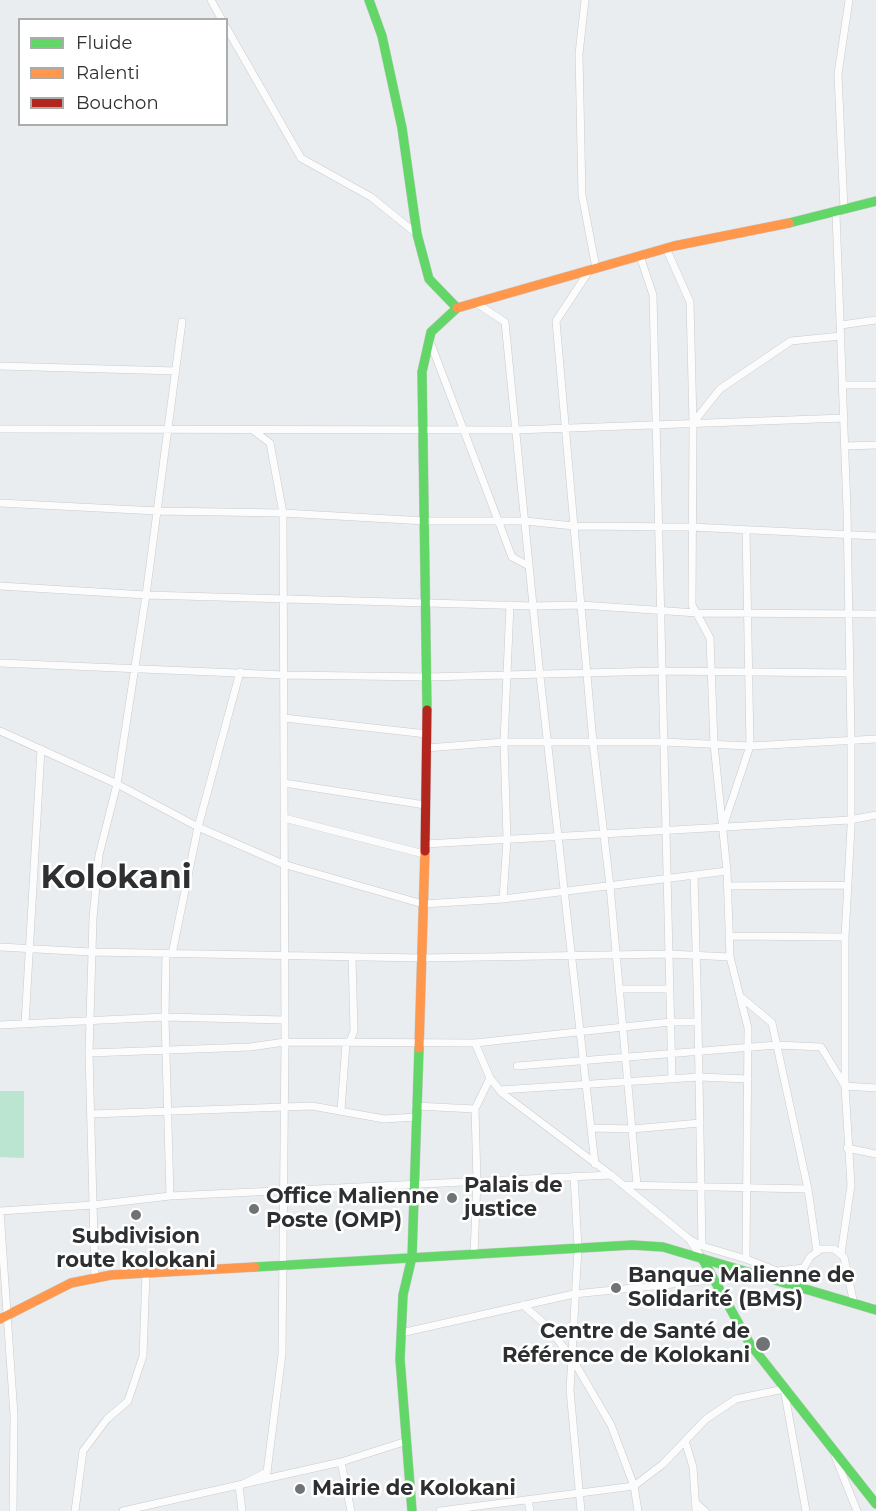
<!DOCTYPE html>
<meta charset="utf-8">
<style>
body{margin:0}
#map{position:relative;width:876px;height:1511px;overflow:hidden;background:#eaedef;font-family:Montserrat,sans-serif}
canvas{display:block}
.legend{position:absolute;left:18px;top:18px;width:210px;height:108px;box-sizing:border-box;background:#fff;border:2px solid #abacac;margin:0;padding:8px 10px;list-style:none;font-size:18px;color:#2e2f30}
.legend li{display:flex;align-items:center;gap:12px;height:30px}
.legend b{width:30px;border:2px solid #abacac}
</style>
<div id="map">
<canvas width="876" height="1511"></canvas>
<ul class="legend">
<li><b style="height:8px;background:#63d668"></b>Fluide</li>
<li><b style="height:8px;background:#ff974d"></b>Ralenti</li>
<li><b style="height:8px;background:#b3261e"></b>Bouchon</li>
</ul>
</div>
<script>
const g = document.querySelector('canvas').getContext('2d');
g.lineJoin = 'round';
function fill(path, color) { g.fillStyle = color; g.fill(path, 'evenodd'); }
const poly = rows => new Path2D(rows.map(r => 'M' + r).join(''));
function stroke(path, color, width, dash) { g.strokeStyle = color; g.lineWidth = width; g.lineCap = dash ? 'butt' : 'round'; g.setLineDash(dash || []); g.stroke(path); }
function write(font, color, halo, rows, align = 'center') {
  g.font = font + ' Montserrat,sans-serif'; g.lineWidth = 5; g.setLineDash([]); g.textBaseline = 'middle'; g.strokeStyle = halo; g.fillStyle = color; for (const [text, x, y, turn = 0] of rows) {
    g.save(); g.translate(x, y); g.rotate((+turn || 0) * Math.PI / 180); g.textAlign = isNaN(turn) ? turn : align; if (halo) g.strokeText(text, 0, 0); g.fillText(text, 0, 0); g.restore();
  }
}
fill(poly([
 [0,1091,24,1091,24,1158,0,1157]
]), '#bce5d1');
const street = poly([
 [211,0,222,20],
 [585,0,579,54,582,195,596,268],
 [226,27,301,158,371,197,417,234],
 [844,210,838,74,849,0],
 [836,213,847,510,851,739,851,827,845,937,845,1086,851,1185,841,1254],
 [666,248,690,302,693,423,692,605,710,638,714,744,727,871,730,957,748,1028,746,1259,702,1246],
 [640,256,653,295,672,1079],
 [589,271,556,321,593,743,610,886,637,1185],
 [476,303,505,322,540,676,595,1164],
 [841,325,876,320],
 [429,339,512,557,529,566],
 [0,366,176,371],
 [843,385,876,385],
 [693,423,720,389,791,341,841,336],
 [0,429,516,430,844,418],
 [845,446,876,445],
 [0,503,158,511,283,513,426,521,525,521,574,526,691,527,876,536],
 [0,586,146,595,533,606,581,605,697,613,876,614],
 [0,663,284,675,428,677,661,671,850,673],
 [284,718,427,734],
 [0,731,117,784,198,827,283,864,423,904,503,899,727,871],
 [426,748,504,742,663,742,750,746,876,739],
 [284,783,425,805],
 [284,818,424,854],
 [724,824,750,746,746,530],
 [425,844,850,820,876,815],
 [694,875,698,1022],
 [727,886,848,885],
 [503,899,507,840,504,742,510,605],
 [729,936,845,937],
 [0,947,91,952,421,958,669,954,730,957],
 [166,954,165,1017,170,1196],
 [172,954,198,827,240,672],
 [619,989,670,989],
 [741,997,772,1023,808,1189,817,1252],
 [25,1024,41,749],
 [0,1025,165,1017,284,1020],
 [475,1043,490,1078,502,1093,611,1175,689,1239,702,1258],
 [89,1053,250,1047,285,1042,475,1043,670,1022,698,1022,702,1246,689,1239],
 [517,1066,777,1045,821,1047,845,1086,876,1088],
 [500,1090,699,1077,748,1079],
 [416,1106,475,1109],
 [341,1110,346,1043,350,1041,354,1031,352,957],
 [91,1114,312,1106,384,1119,416,1117],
 [592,1128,632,1129,700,1123],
 [847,1148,876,1154],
 [574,1176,578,1248,570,1390,581,1511],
 [623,1185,808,1189],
 [0,1211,93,1205,170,1196,611,1175],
 [0,1211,14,1415,13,1511],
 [474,1254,477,1181,475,1109,490,1078],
 [746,1259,777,1271,803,1268],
 [95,1278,89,1053,93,918,99,855,117,784,146,595,182,322],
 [794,1285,810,1257,821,1249,834,1249,844,1257,854,1304],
 [523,1305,546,1325,572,1358,611,1425,634,1486,638,1511],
 [401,1333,574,1294,712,1280],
 [685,1441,693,1467,696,1511],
 [835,1456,857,1511],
 [341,1462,351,1511],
 [528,1500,530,1511],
 [695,1502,705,1511],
 [75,1511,83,1451,107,1419,128,1401,143,1356,146,1273],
 [123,1511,341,1462,407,1441],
 [242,1511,239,1486,267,1472,282,1354,285,1042,283,513,270,443,254,431],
 [440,1511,634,1486,663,1464,706,1419,736,1399,784,1389,806,1511]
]);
const fast = poly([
 [369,0,382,36,402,128,417,234,429,279,457,308],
 [789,223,876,201],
 [427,710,422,372,431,332,457,308],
 [702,1258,750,1344,876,1504],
 [255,1267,632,1245,663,1247,876,1310],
 [412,1511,400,1359,403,1295,412,1257,419,1048]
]);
const slow = poly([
 [457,308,674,246,789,223],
 [419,1048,425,851],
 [0,1319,71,1283,111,1275,255,1267]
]);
const jam = poly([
 [425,851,427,710]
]);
stroke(street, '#c8cbcc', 8);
stroke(fast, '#c8cbcc', 10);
stroke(slow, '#c8cbcc', 10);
stroke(jam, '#c8cbcc', 10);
stroke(street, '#fcfcfd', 7);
stroke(fast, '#63d668', 9);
stroke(slow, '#ff974d', 9);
stroke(jam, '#b3261e', 9);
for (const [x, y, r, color] of [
 [452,1198,6,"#707273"],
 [254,1209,6,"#707273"],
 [136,1215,6,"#707273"],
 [616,1288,6,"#707273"],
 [763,1344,8,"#707273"],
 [300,1489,6,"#707273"]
]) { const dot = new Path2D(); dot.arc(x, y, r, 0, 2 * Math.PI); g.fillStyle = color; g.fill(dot); stroke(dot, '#fff', 2); }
write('bold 21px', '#2e2f30', '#fff', [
 ["Palais de",464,1186],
 ["justice",464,1210],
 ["Office Malienne",266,1197],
 ["Poste (OMP)",266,1221],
 ["Subdivision",136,1237,"center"],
 ["route kolokani",136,1261,"center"],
 ["Banque Malienne de",628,1276],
 ["Solidarité (BMS)",628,1300],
 ["Centre de Santé de",750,1332,"right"],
 ["Référence de Kolokani",750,1356,"right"],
 ["Mairie de Kolokani",312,1489]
], 'left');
write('bold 33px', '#2e2f30', '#fff', [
 ["Kolokani",116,878]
]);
</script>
